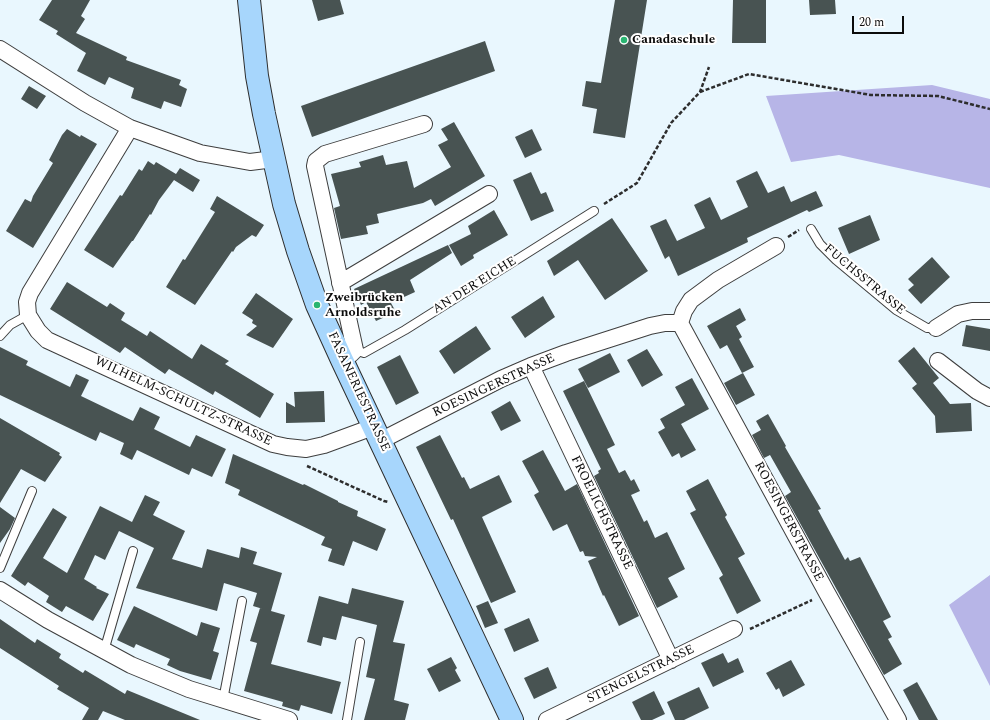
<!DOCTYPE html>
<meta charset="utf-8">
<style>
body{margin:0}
#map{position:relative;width:990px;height:720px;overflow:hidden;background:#e9f7fe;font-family:Spectral,serif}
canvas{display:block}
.scale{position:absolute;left:852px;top:16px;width:52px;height:18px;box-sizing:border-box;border:2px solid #0b0b0b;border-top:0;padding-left:5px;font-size:12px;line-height:14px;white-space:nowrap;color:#0b0b0b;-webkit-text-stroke:3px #fff;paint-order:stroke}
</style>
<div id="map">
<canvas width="990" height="720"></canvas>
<div class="scale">20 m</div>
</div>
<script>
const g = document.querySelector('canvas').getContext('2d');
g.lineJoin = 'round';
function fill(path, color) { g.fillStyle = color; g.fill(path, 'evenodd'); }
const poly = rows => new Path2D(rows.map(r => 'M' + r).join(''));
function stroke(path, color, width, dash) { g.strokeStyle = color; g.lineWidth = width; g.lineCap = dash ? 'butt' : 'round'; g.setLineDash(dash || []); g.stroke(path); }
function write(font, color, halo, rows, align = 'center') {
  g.font = font + ' Spectral,serif'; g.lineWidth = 4; g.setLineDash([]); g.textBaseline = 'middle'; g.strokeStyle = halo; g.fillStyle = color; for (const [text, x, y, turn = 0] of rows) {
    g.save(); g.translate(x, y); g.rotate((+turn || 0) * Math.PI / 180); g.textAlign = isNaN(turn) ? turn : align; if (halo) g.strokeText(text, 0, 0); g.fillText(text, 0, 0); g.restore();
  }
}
fill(poly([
 [932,85,990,99,990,188,839,155,791,162,766,96],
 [990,575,990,686,949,605]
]), '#b7b5e7');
fill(poly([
 [52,0,90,0,81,16,85,19,76,33,127,57,126,60,181,80,179,85,187,89,181,107,164,101,161,109,131,98,134,88,109,77,105,85,77,71,86,53,56,34,58,31,39,20],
 [312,0,340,0,344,14,318,21],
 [615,0,647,0,625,138,593,133,597,109,582,106,586,81,601,83],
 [733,0,766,0,766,43,732,43],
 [809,0,835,0,836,14,810,15],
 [485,41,495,71,312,137,301,106],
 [29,86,46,96,37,109,21,99],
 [454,122,485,176,435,206,431,199,423,203,377,214,379,223,366,226,368,234,341,239,334,208,340,206,331,174,361,167,359,162,383,155,386,165,407,161,414,188,451,167,438,145,448,140,441,129],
 [67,129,80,137,81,135,97,144,33,248,6,231,25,199,31,202,33,196,53,163,49,160,62,135],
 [532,129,542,150,525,158,515,137],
 [148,161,154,165,156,162,176,174,180,168,200,180,193,192,174,180,159,200,151,215,150,214,133,241,132,241,113,268,84,250,120,195,122,196,139,169,142,171],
 [757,171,768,193,784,186,791,202,816,191,823,206,809,212,807,210,747,238,748,242,678,276,669,256,665,259,650,226,666,219,677,241,705,228,694,205,710,197,721,220,748,207,736,181],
 [531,172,541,194,546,192,554,211,531,221,513,180],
 [217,196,264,225,256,237,252,235,236,247,233,252,232,251,195,305,166,287,183,259,185,260,215,212,210,209],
 [494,210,508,235,473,255,474,258,461,266,449,245,471,234,468,226],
 [870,215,880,240,849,254,838,228],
 [612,218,648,271,605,300,578,260,554,276,547,261],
 [448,245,452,253,410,280,415,292,391,303,396,312,376,321,366,302,361,305,354,289],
 [932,257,950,277,921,304,908,290,914,285,908,279],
 [67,282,107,307,110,303,125,313,121,320,147,336,150,331,192,359,201,344,229,361,225,364,274,394,260,418,215,391,213,395,169,369,165,374,125,347,120,353,50,309],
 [256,293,293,319,273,348,246,335,257,326,252,323,253,320,242,313],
 [543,296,555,317,525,338,511,317],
 [740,308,746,320,736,326,742,337,739,339,754,367,742,373,727,345,720,349,707,326],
 [966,325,990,329,990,351,962,346],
 [476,326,491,349,454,374,439,351],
 [0,347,28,361,26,365,70,387,76,374,89,380,81,396,133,421,140,407,160,417,154,429,190,447,196,435,226,449,212,477,192,468,189,475,137,450,132,460,120,454,124,443,100,432,96,441,0,395],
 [914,347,939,378,933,383,950,404,971,403,972,431,936,433,935,416,912,388,917,384,898,361],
 [647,349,663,375,642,387,627,360],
 [610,353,620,372,588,388,578,369],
 [400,355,419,393,396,405,377,367],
 [743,373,755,395,736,405,724,383],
 [692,378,709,409,681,424,696,450,681,458,679,453,672,457,658,432,665,428,660,419,685,405,675,387],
 [584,381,615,445,607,449,619,473,625,470,631,481,634,479,640,491,631,495,644,522,647,520,655,538,667,532,685,569,668,578,678,597,657,608,594,476,599,473,598,471,601,469,563,391],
 [324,391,325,422,286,423,286,402,295,407,294,392],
 [510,401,521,421,501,431,491,412],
 [768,414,786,446,785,447,821,509,818,510,845,560,848,557,850,561,860,557,891,617,883,621,892,637,888,639,902,664,884,675,785,496,791,492,770,455,764,458,752,435,761,430,756,421],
 [0,418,60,453,59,455,62,457,45,482,21,469,0,503],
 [440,435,462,478,464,477,470,489,499,475,512,502,482,517,516,592,491,603,453,519,451,520,416,447],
 [543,450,565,491,577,484,639,616,619,626,604,595,603,596,588,561,597,557,585,556,583,551,580,552,567,524,553,531,534,495,539,492,522,461],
 [233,454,303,485,304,484,338,501,338,502,358,511,357,516,386,529,377,551,353,541,344,566,328,561,332,549,321,545,325,537,238,495,240,490,225,483],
 [708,479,727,515,725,517,745,554,738,558,761,601,737,614,719,578,723,575,690,513,696,510,686,491],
 [145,495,160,502,153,515,185,531,172,559,202,568,207,549,239,558,241,547,257,552,253,564,282,573,271,611,285,615,271,664,341,682,332,714,301,705,299,711,282,706,283,702,244,691,257,643,250,641,260,608,263,609,253,606,257,593,224,583,217,611,136,588,154,548,119,531,105,560,95,555,84,579,97,587,96,588,109,594,93,621,66,606,62,612,46,602,49,596,28,582,25,586,11,576,53,508,67,517,43,558,67,573,100,506,132,522],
 [0,507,15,518,10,529,0,543],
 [352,588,404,601,393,642,405,644,394,700,409,704,405,720,364,720,375,679,366,677,377,625,342,616,336,640,323,637,321,646,307,642,319,596,348,604],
 [488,601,498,623,485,628,476,606],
 [134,606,197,636,201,622,220,628,213,651,219,653,211,680,180,671,167,665,170,659,136,644,134,648,117,640],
 [529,618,539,641,514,652,504,629],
 [0,619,35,643,37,639,61,654,59,658,83,673,85,670,125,694,127,690,200,720,125,720,103,711,98,720,82,720,89,708,57,689,59,686,0,648],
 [723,653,728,663,738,658,744,672,713,687,701,663],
 [451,657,457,668,455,670,461,681,439,692,427,669],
 [791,660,805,685,783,697,779,688,776,690,766,673],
 [548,667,557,688,534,699,524,678],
 [917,682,926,698,938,720,919,720,903,690],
 [699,687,709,708,684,720,675,720,667,702],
 [654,691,665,714,652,720,641,720,632,702]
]), '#485352');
const lane = poly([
 [811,229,820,244,836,260,896,310,927,328,936,328],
 [0,336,10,325,28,315],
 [355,350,364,353,405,330,594,211],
 [0,568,32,491],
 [104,651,133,551],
 [223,700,242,601],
 [347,720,360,642]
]);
const street = poly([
 [0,49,85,103,130,128,200,153,250,162,274,159],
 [130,128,30,293,27,302,28,315,38,331,47,340,273,444,287,447,306,449,324,445,373,427],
 [340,283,489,194],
 [680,323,684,311,691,300,718,280,776,246],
 [936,328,958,314,972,311,990,311],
 [342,360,351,354,355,350,315,166,316,161,325,154,424,124],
 [938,361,977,391,990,398],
 [531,366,671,660],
 [380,441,501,379,531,366,566,353,650,326,665,323,680,323,827,593,898,720],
 [0,590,48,620,131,665,189,689,289,720],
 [547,720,734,629]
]);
const secondary = poly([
 [249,0,257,76,264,114,284,204,298,251,317,305,342,360,512,720]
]);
stroke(lane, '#3e3e3e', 10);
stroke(street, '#3e3e3e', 18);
stroke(secondary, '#2d2d2d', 24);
stroke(poly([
 [700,92,749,74,871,95,938,96,990,109],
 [604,204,637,183,671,123,700,92,709,67],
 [788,237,799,230],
 [307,466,384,501,388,502],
 [750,629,812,600]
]), '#2d2d2d', 2.5, [4, 2]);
stroke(lane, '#fff', 8);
stroke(street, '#fff', 16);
stroke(secondary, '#a7d6fc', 22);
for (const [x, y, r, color] of [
 [624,40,4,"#29b571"],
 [317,305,4,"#29b571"]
]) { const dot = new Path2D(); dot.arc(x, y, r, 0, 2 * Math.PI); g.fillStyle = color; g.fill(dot); stroke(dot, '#fff', 1.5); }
write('bold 13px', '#0b0b0b', '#fff', [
 ["Canadaschule",632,40],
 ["Zweibrücken",325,298],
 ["Arnoldsruhe",325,313]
], 'left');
write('13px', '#0b0b0b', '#fff', [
 ["FUCHSSTRASSE",864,280,40],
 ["AN DER EICHE",475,286,-32],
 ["ROESINGERSTRASSE",494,386,-25],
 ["FASANERIESTRASSE",358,392,65],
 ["WILHELM-SCHULTZ-STRASSE",183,402,25],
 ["FROELICHSTRASSE",601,513,64],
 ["ROESINGERSTRASSE",788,522,62],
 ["STENGELSTRASSE",641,675,-26]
]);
</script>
